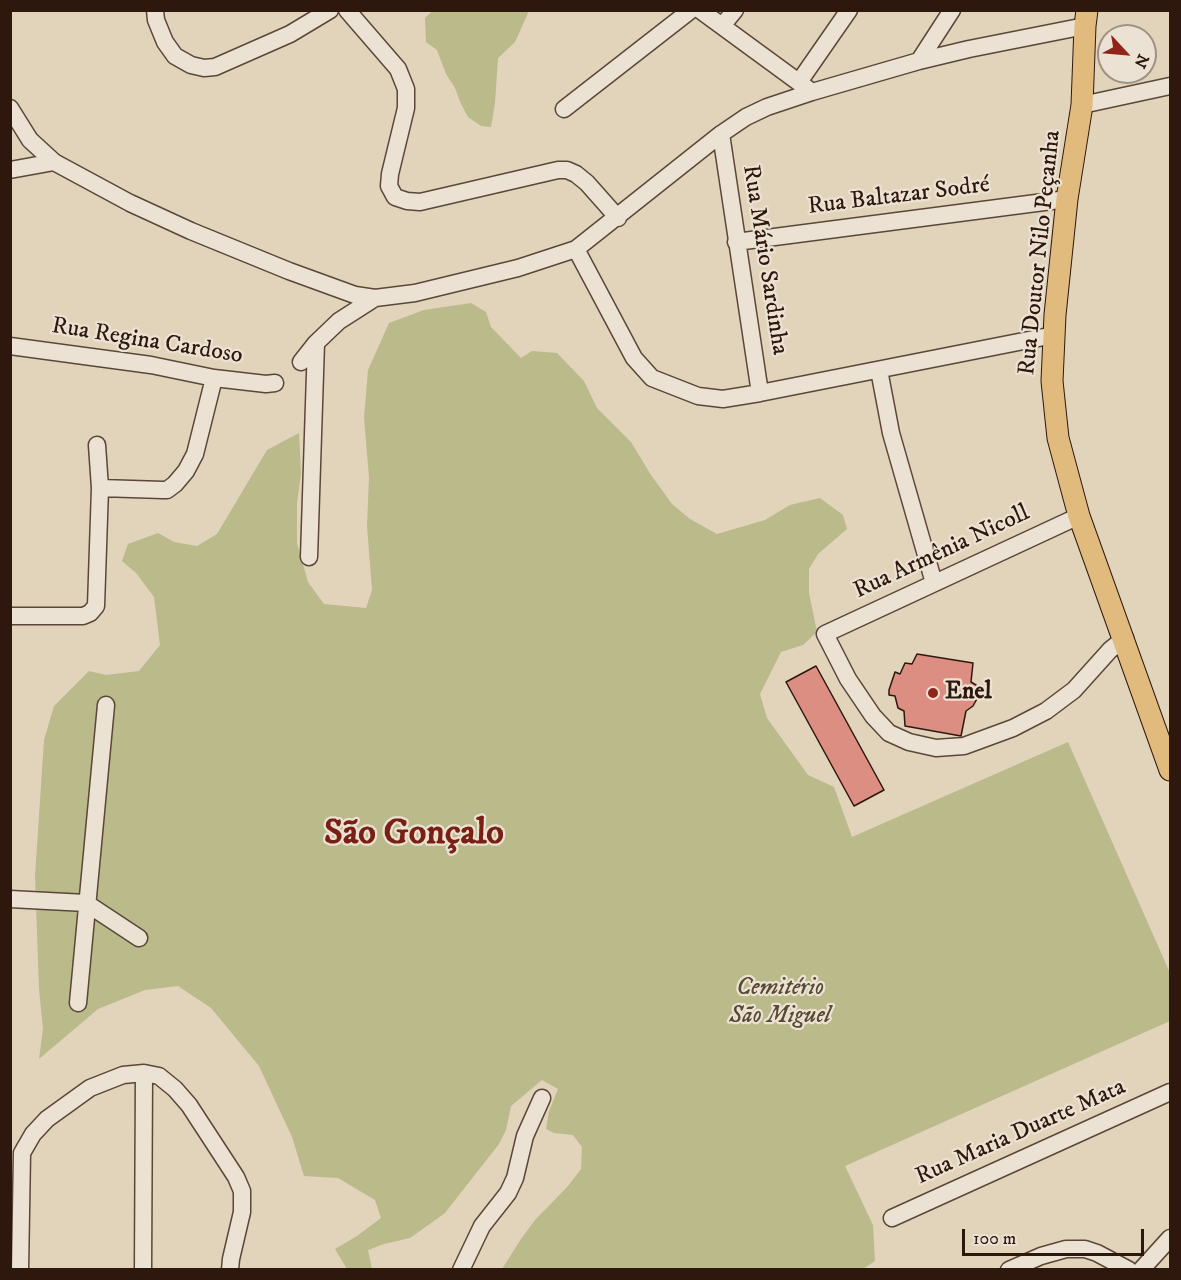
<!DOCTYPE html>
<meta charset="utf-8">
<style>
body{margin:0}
#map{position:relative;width:1181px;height:1280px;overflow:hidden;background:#e2d3bb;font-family:"IM FELL DW Pica",serif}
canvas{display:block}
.frame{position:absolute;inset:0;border:12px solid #2e180d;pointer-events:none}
.north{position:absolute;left:1097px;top:24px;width:60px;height:60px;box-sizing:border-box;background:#ece2d3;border:2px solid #a09184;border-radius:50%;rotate:116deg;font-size:16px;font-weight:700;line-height:24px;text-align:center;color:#2e180d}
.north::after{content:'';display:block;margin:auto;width:21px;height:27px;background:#8f2418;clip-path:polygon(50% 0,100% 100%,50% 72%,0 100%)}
.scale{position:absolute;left:962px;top:1229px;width:182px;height:27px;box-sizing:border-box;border:3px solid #2e180d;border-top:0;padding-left:8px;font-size:18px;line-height:21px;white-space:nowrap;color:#2e180d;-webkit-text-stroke:4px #ece2d3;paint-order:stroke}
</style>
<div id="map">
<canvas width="1181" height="1280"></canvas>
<div class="frame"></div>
<div class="north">N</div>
<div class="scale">100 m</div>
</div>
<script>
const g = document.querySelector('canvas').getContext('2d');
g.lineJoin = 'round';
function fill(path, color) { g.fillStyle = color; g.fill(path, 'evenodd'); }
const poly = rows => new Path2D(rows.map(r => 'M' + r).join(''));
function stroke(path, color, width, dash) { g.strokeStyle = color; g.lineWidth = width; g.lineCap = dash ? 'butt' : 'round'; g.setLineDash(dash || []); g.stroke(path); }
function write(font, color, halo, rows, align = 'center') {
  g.font = font + ' "IM FELL DW Pica",serif'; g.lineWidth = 4.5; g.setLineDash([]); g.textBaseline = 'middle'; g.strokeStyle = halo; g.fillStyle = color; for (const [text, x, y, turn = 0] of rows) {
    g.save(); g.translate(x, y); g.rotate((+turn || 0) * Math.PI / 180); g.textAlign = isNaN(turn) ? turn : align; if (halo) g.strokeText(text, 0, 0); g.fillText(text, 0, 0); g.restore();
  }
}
fill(poly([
 [432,11,529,11,515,42,498,58,495,103,491,127,481,126,468,117,461,104,455,88,446,74,437,50,426,42,425,18],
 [471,303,486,312,491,327,521,358,532,351,557,353,584,381,597,408,631,442,651,475,672,504,690,519,717,534,765,520,790,505,820,498,843,515,847,529,818,554,809,569,809,593,817,632,803,645,781,652,760,694,767,718,808,775,834,787,852,837,1068,742,1170,973,1170,1021,845,1166,873,1225,875,1261,863,1269,502,1269,521,1239,535,1220,568,1186,581,1169,582,1147,573,1135,554,1133,546,1129,549,1111,558,1089,542,1080,511,1106,506,1130,499,1144,445,1213,410,1238,384,1244,368,1250,372,1269,347,1269,335,1249,357,1236,381,1218,375,1200,338,1178,304,1176,292,1137,259,1066,211,1008,178,986,145,990,98,1009,39,1059,43,1029,39,989,35,876,44,740,54,706,89,671,106,675,139,671,160,645,154,597,136,573,122,561,128,544,158,533,174,542,197,546,217,534,267,450,299,433,301,474,297,503,297,543,308,582,324,604,366,608,372,590,367,526,369,477,364,418,368,370,389,323,424,310]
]), '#baba8b');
const building = poly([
 [917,654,973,663,971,682,976,685,978,697,973,706,966,711,961,736,905,726,904,711,898,708,895,696,889,695,889,690,895,672,900,674,905,663,912,664,917,654],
 [816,666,884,790,854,806,786,682,816,666]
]);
fill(building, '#dd8e83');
stroke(building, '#2e180d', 1.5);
const minor = poly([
 [155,10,156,20,165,42,175,56,191,65,204,68,215,67,290,34,330,10],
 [347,10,398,69,406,89,406,108,390,174,389,186,395,197,407,201,420,202,558,170,567,170,576,174,587,183,618,218],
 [700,10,812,92],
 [722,26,735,10],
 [919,61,952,10],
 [799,82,849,10],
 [1082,105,1170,86],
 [10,108,30,140,54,162,130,203,191,231,289,271,355,295,375,298,415,293,518,268,576,249,721,134,746,117,767,107,812,92,919,61,969,49,1085,26],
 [564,109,691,10],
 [721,134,760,393],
 [10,170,54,162],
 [736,242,1067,199],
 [576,249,634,358,652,378,698,396,723,399,760,393,1054,335],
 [10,346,151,365,214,378,266,384,275,383],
 [301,362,316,343,339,321,375,298],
 [879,370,891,433,934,583],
 [100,488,163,490,167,490,175,484,186,471,195,454,214,378],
 [1079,516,825,634,848,679,873,716,889,733,909,742,936,748,964,746,1013,728,1046,711,1074,690,1110,650,1125,638],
 [309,557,316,343],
 [10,616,83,616,90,613,96,606,100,488,97,445],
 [10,899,86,903,139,938],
 [78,1003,106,705],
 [22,1153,33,1134,47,1119,90,1088,123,1075,144,1073,159,1076,175,1089,189,1105,236,1177,242,1191,242,1212,231,1259,230,1270],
 [892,1218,1170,1092],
 [20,1270,22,1153],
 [143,1270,144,1073],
 [461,1270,482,1226,508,1193,515,1178,525,1136,542,1098],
 [1009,1270,1041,1256,1066,1249,1085,1249,1097,1253,1129,1270],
 [1141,1270,1170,1238]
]);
const major = poly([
 [1087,10,1085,26,1082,105,1067,199,1055,315,1052,381,1058,438,1079,516,1170,770]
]);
stroke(minor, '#5b4738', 19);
stroke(major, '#2e180d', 23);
stroke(minor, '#ece2d3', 16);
stroke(major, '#e1ba7e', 21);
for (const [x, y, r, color] of [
 [933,693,6,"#8f2418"]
]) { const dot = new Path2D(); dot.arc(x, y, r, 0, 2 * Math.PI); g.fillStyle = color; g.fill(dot); stroke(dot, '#ece2d3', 2); }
write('24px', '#2e180d', '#ece2d3', [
 ["Rua Baltazar Sodré",899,197,-7],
 ["Rua Doutor Nilo Peçanha",1041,253,-84],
 ["Rua Mário Sardinha",764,260,81],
 ["Rua Regina Cardoso",147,342,9],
 ["Rua Armênia Nicoll",942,553,-25],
 ["Rua Maria Duarte Mata",1021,1133,-24]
]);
write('bold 24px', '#2e180d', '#ece2d3', [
 ["Enel",945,693]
], 'left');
write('italic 24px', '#584933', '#ece2d3', [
 ["Cemitério",780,989],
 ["São Miguel",780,1017]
]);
write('bold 36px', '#7a1f14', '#ece2d3', [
 ["São Gonçalo",414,836]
]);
</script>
